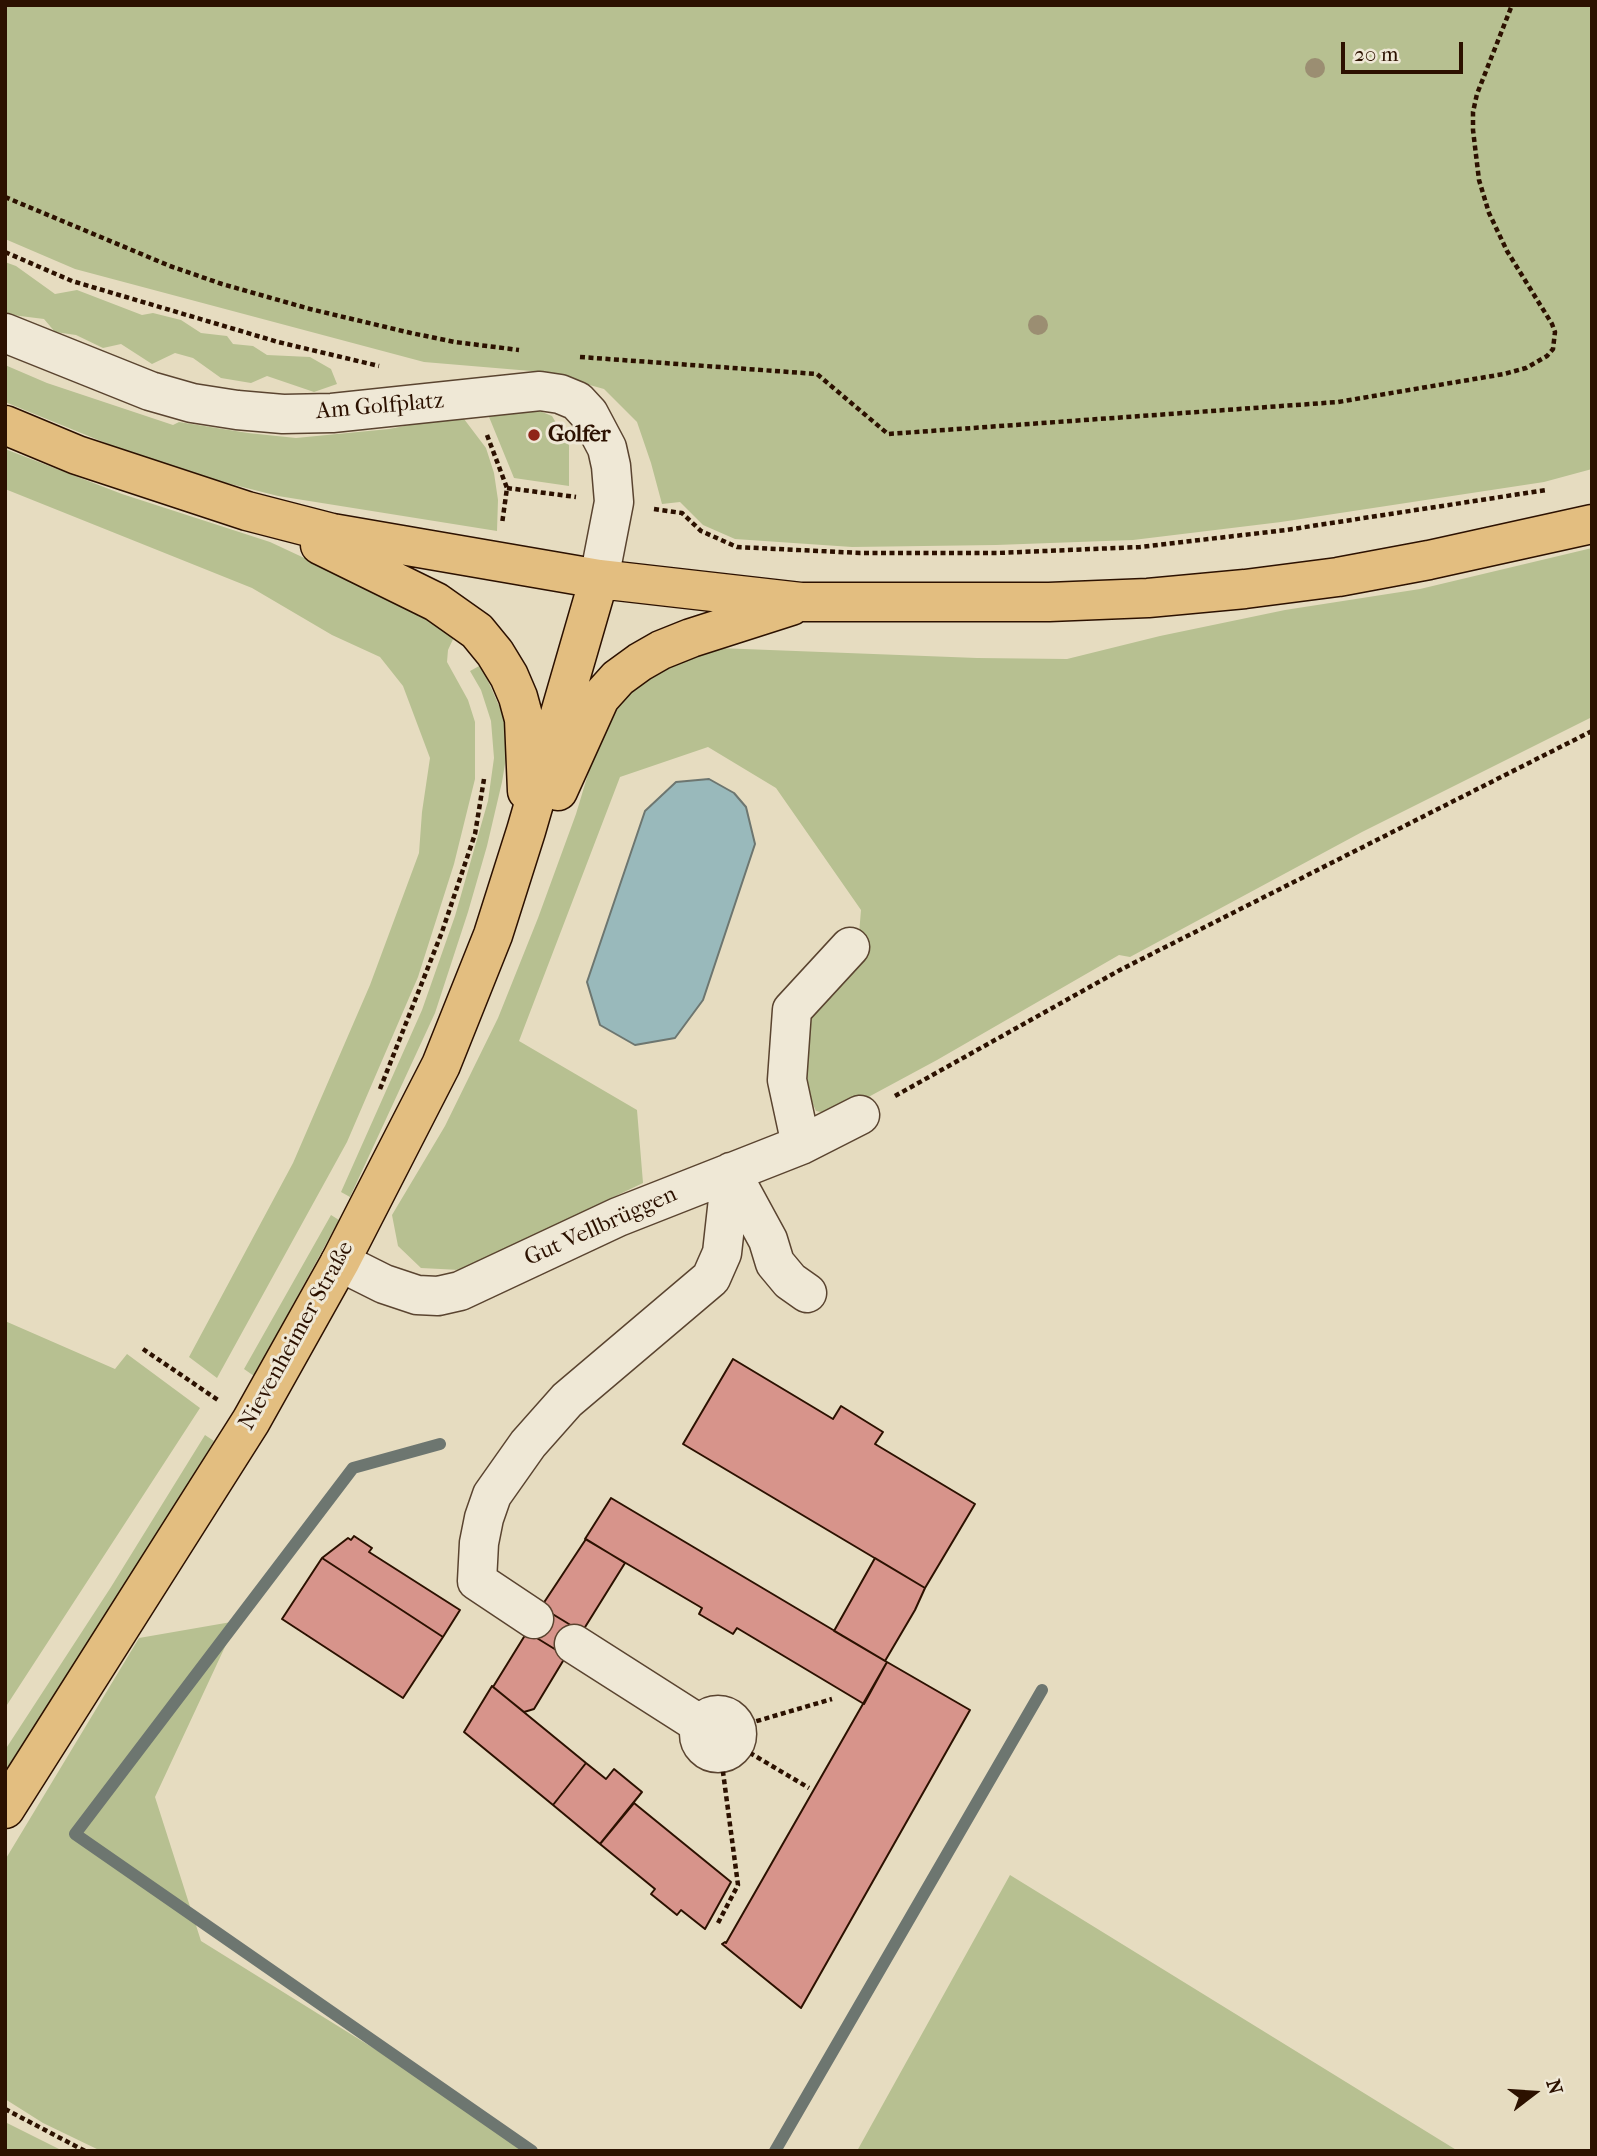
<!DOCTYPE html>
<meta charset="utf-8">
<style>
body{margin:0}
#map{position:relative;width:1597px;height:2156px;overflow:hidden;background:#e6dcc0;font-family:"IM FELL French Canon",serif}
canvas{display:block}
.frame{position:absolute;inset:0;border:7px solid #2c1100;pointer-events:none}
.north{position:absolute;left:1499px;top:2058px;width:70px;height:70px;-webkit-text-stroke:5px #efe8d6;paint-order:stroke;rotate:73deg;font-size:19px;font-weight:700;line-height:28px;text-align:center;color:#2c1100}
.north::after{content:'';display:block;margin:auto;width:24px;height:32px;background:#2c1100;clip-path:polygon(50% 0,100% 100%,50% 72%,0 100%)}
.scale{position:absolute;left:1341px;top:42px;width:122px;height:32px;box-sizing:border-box;border:4px solid #2c1100;border-top:0;padding-left:9px;font-size:21px;line-height:24px;white-space:nowrap;color:#2c1100;-webkit-text-stroke:5px #efe8d6;paint-order:stroke}
</style>
<div id="map">
<canvas width="1597" height="2156"></canvas>
<div class="frame"></div>
<div class="north">N</div>
<div class="scale">20 m</div>
</div>
<script>
const g = document.querySelector('canvas').getContext('2d');
g.lineJoin = 'round';
function fill(path, color) { g.fillStyle = color; g.fill(path, 'evenodd'); }
const poly = rows => new Path2D(rows.map(r => 'M' + r).join(''));
function stroke(path, color, width, dash) { g.strokeStyle = color; g.lineWidth = width; g.lineCap = dash ? 'butt' : 'round'; g.setLineDash(dash || []); g.stroke(path); }
function write(font, color, halo, rows, align = 'center') {
  g.font = font + ' "IM FELL French Canon",serif'; g.lineWidth = 6; g.setLineDash([]); g.textBaseline = 'middle'; g.strokeStyle = halo; g.fillStyle = color; for (const [text, x, y, turn = 0] of rows) {
    g.save(); g.translate(x, y); g.rotate((+turn || 0) * Math.PI / 180); g.textAlign = isNaN(turn) ? turn : align; if (halo) g.strokeText(text, 0, 0); g.fillText(text, 0, 0); g.restore();
  }
}
fill(poly([
 [5,5,1592,5,1592,469,1544,482,1281,522,1133,540,996,545,852,547,735,539,703,525,680,502,662,504,651,463,637,422,604,389,543,372,424,362,75,269,5,239],
 [5,262,16,266,55,294,77,290,142,315,153,313,181,320,201,333,227,336,233,344,253,346,267,355,310,357,331,369,337,384,314,392,267,376,251,383,221,378,193,358,175,353,152,364,121,344,103,348,76,335,55,332,44,319,12,315,5,312],
 [5,365,47,383,173,425,179,422,248,433,296,438,389,429,461,415,486,448,494,473,498,500,497,531,278,496,203,477,113,446,5,402],
 [522,404,552,416,569,445,569,486,514,478,487,412],
 [5,449,122,494,270,542,401,603,455,635,448,650,447,662,468,700,475,722,475,779,454,864,418,977,347,1142,217,1378,189,1357,293,1163,370,985,419,853,422,812,430,758,403,686,380,657,332,635,252,588,5,489],
 [1592,548,1592,717,1362,832,1130,957,1119,955,937,1060,835,1115,816,1111,795,1065,810,1011,857,958,861,910,776,788,708,747,620,777,519,1041,637,1110,643,1183,460,1270,421,1268,398,1246,392,1215,445,1126,498,1018,538,918,576,814,603,724,631,691,674,662,718,648,977,658,1067,659,1160,636,1285,610,1420,589],
 [481,665,504,717,507,752,502,782,487,846,468,912,435,1013,350,1197,341,1192,422,1010,455,916,488,801,494,758,491,721,481,690,470,671],
 [331,1215,339,1220,254,1376,244,1369],
 [5,1321,115,1369,127,1354,200,1408,5,1708],
 [205,1435,214,1441,121,1593,5,1771,5,1750,111,1587],
 [237,1621,155,1797,201,1941,539,2151,101,2151,43,2123,5,2099,5,1860,139,1638],
 [1010,1875,1458,2151,857,2151],
 [5,2122,63,2151,5,2151]
]), '#b7c091');
const water = poly([
 [709,779,734,793,746,807,755,844,703,1000,675,1038,635,1045,600,1025,587,982,645,811,676,782,709,779]
]);
fill(water, '#99b9bb');
stroke(water, '#6d7670', 2);
stroke(poly([
 [440,1444,353,1468,75,1834,532,2151],
 [775,2151,1042,1690]
]), '#6d7670', 12);
const building = poly([
 [733,1359,833,1419,841,1406,883,1432,875,1444,975,1504,925,1588,683,1444,733,1359],
 [611,1498,887,1662,864,1704,737,1628,733,1634,699,1614,702,1608,585,1539,611,1498],
 [354,1536,372,1548,369,1552,460,1610,443,1637,322,1558,348,1538,351,1540,354,1536],
 [586,1539,625,1563,582,1632,541,1607,586,1539],
 [322,1558,443,1637,403,1698,282,1619,322,1558],
 [875,1558,925,1588,915,1610,885,1661,834,1631,875,1558],
 [541,1607,582,1632,566,1656,527,1632,541,1607],
 [527,1632,566,1656,534,1709,524,1712,493,1687,527,1632],
 [887,1662,970,1710,801,2008,722,1944,725,1942,726,1943,887,1662],
 [492,1686,586,1763,553,1805,464,1732,492,1686],
 [586,1763,606,1779,614,1769,642,1792,600,1844,553,1805,586,1763],
 [634,1803,731,1882,705,1929,681,1910,677,1915,651,1894,655,1889,600,1844,634,1803]
]);
fill(building, '#d7948b');
stroke(building, '#2c1100', 2);
const minor = poly([
 [5,333,150,391,192,403,237,410,283,414,332,413,540,391,560,394,577,401,589,414,607,448,611,466,614,502,599,579],
 [801,1145,787,1080,792,1010,850,947],
 [731,1172,768,1240,775,1263,790,1281,807,1293],
 [340,1262,384,1284,417,1295,438,1296,460,1291,618,1217,801,1145,860,1115],
 [534,1619,477,1581,479,1543,484,1518,492,1495,528,1444,567,1400,711,1278,722,1253,731,1172],
 [574,1644,701,1725],
 '699 1734a19 19 0 1 1 38 0a19 19 0 1 1-38 0Z'
]);
const major = poly([
 [5,425,77,455,247,511,332,533,599,579,801,602,1049,602,1148,598,1245,589,1338,577,1429,560,1592,524],
 [320,545,436,602,477,631,495,653,509,676,518,697,524,719,527,791],
 [558,791,600,698,618,678,640,662,661,650,691,638,791,606],
 [5,1809,251,1421,340,1262,441,1065,493,935,526,831,599,579]
]);
stroke(minor, '#5a4430', 41);
stroke(major, '#2c1100', 41);
stroke(poly([
 [5,197,170,266,222,284,310,309,411,333,455,342,519,350],
 [5,252,72,281,278,342,379,366],
 [580,357,817,374,888,434,1338,402,1504,374,1526,368,1547,356,1553,349,1555,332,1552,324,1507,251,1489,213,1479,180,1473,130,1473,112,1477,94,1512,5],
 [487,435,507,488,502,524],
 [507,488,576,497],
 [654,509,682,513,701,531,737,547,860,553,997,553,1140,547,1286,530,1546,490],
 [380,1089,442,932,475,834,484,779],
 [895,1096,1120,970,1592,731],
 [143,1349,218,1400],
 [740,1726,832,1699],
 [735,1744,809,1788],
 [718,1923,738,1885,721,1757],
 [5,2109,85,2151]
]), '#2c1100', 4.5, [5, 3.5]);
stroke(minor, '#efe8d6', 38);
stroke(major, '#e3be80', 38);
g.fillStyle = '#9b8e72';
for (const [x, y] of [
 [1315,68],
 [1038,325]
]) { g.beginPath(); g.arc(x, y, 10, 0, 2 * Math.PI); g.fill(); }
for (const [x, y, r, color] of [
 [534,435,7,"#8f2418"]
]) { const dot = new Path2D(); dot.arc(x, y, r, 0, 2 * Math.PI); g.fillStyle = color; g.fill(dot); stroke(dot, '#efe8d6', 2.5); }
write('23px', '#2c1100', '#efe8d6', [
 ["Am Golfplatz",380,407,-5],
 ["Gut Vellbrüggen",601,1227,-24],
 ["Nievenheimer Straße",297,1336,-61]
]);
write('bold 23px', '#2c1100', '#efe8d6', [
 ["Golfer",548,435]
], 'left');
</script>
